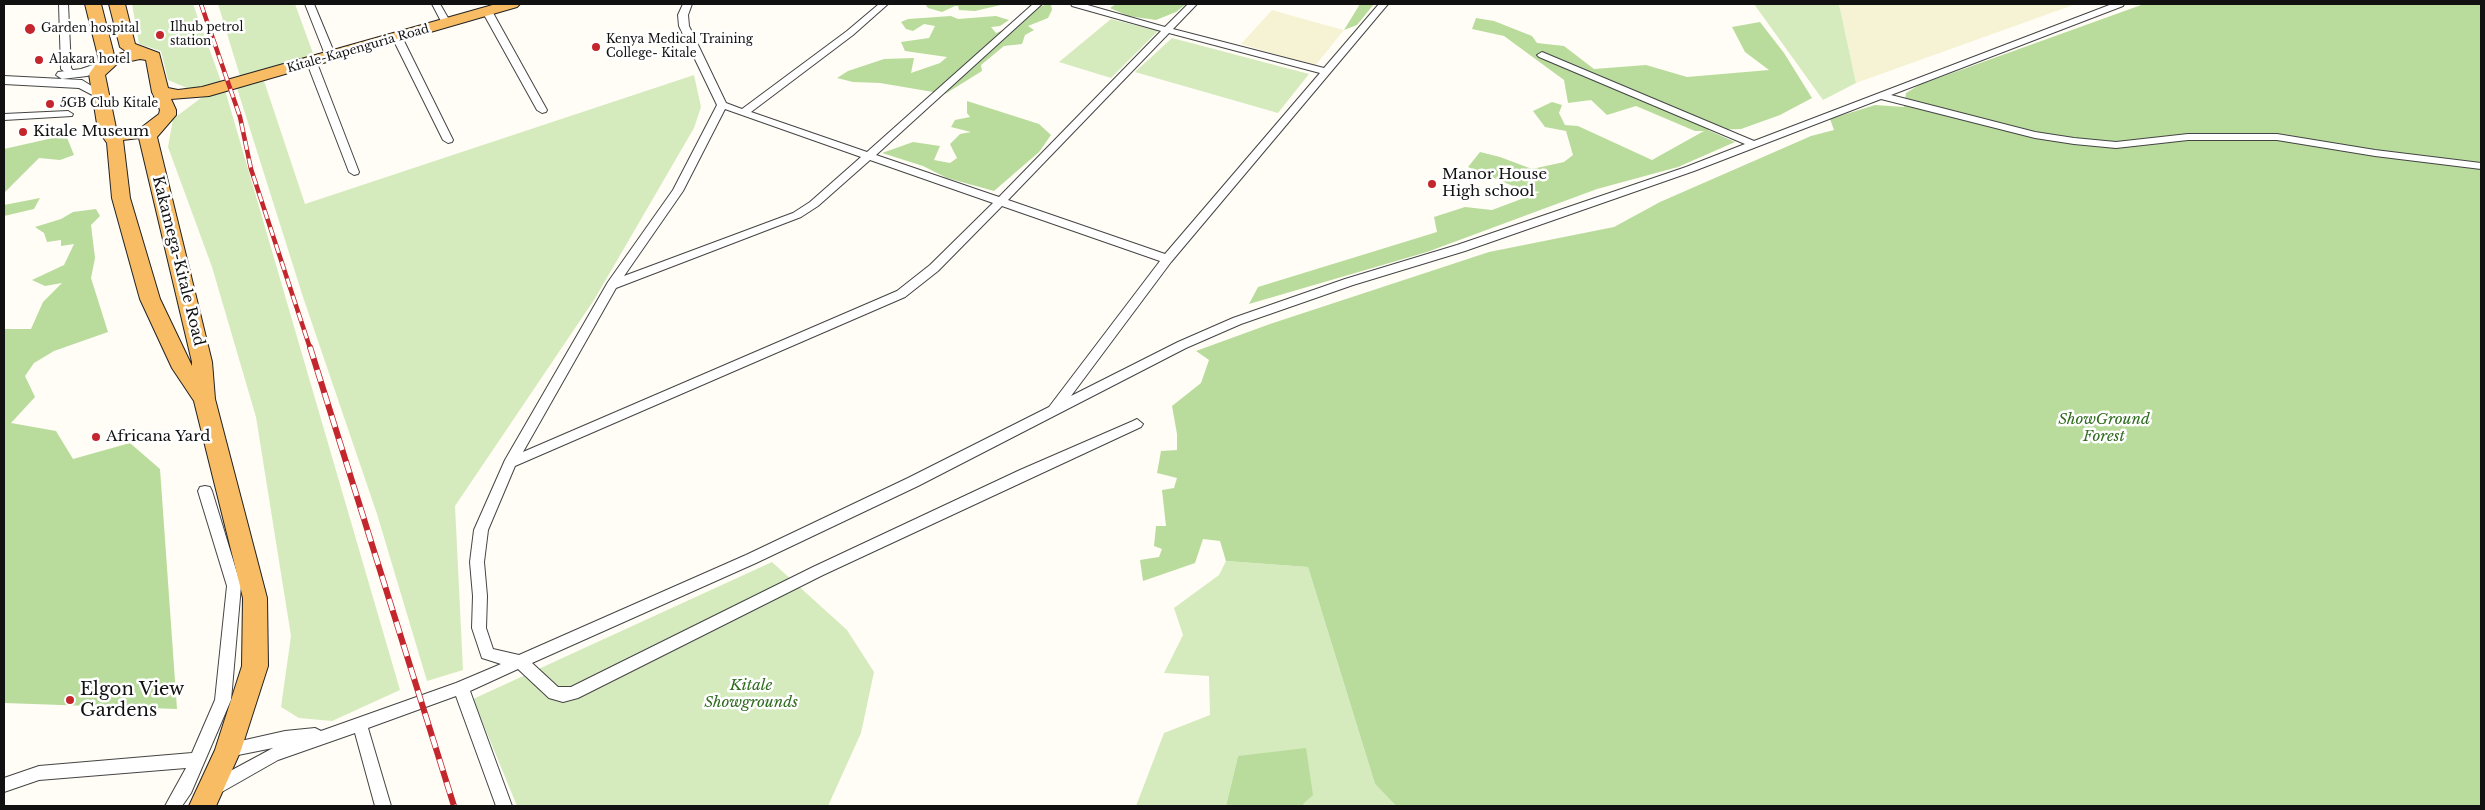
<!DOCTYPE html>
<style>
body{margin:0}
#map{position:relative;width:2485px;height:810px;overflow:hidden;background:#fffdf5;font-family:"Libre Baskerville",serif}
canvas{display:block}
.frame{position:absolute;inset:0;border:5px solid #111;pointer-events:none}
</style>
<div id="map">
<canvas width="2485" height="810"></canvas>
<div class="frame"></div>
</div>
<script>
const g = document.querySelector('canvas').getContext('2d');
g.lineJoin = 'round';
function fill(path, color) { g.fillStyle = color; g.fill(path, 'evenodd'); }
const poly = rows => new Path2D(rows.map(r => 'M' + r).join(''));
function stroke(path, color, width, dash) { g.strokeStyle = color; g.lineWidth = width; g.lineCap = dash ? 'butt' : 'round'; g.setLineDash(dash || []); g.stroke(path); }
function write(font, color, halo, rows, align = 'center') {
  g.font = font + ' "Libre Baskerville",serif'; g.lineWidth = 5; g.setLineDash([]); g.textBaseline = 'middle'; g.strokeStyle = halo; g.fillStyle = color; for (const [text, x, y, turn = 0] of rows) {
    g.save(); g.translate(x, y); g.rotate((+turn || 0) * Math.PI / 180); g.textAlign = isNaN(turn) ? turn : align; if (halo) g.strokeText(text, 0, 0); g.fillText(text, 0, 0); g.restore();
  }
}
fill(poly([
 [1839,4,2076,4,1856,83],
 [1272,10,1307,20,1344,30,1315,66,1241,44]
]), '#f6f3d4');
fill(poly([
 [132,4,193,4,222,84,194,91,168,80,161,51,139,44],
 [218,4,295,4,314,56,240,76],
 [1754,4,1839,4,1856,83,1823,100],
 [1111,19,1158,31,1111,78,1059,62],
 [1172,38,1309,74,1278,113,1135,72],
 [694,75,701,107,694,128,594,300,455,506,463,670,427,681,377,514,303,297,237,88,264,81,305,204],
 [225,90,400,690,332,721,299,718,281,707,291,636,256,417,212,267,168,147,173,119,201,98],
 [1226,561,1308,567,1375,784,1396,806,1304,806,1238,756,1226,806,1136,806,1164,733,1210,715,1209,676,1164,673,1183,635,1174,608,1219,575],
 [772,562,847,630,874,672,861,733,828,806,517,806,473,699]
]), '#d5ebbd');
fill(poly([
 [925,4,1005,4,975,11,959,10,958,6,955,6,942,12,928,8],
 [1047,4,1051,4,1052,10,1048,18,1028,26,1034,30,1025,35,1022,44,1004,46,981,65,982,71,945,94,880,83,853,82,837,78,848,71,884,59,914,58,911,73,940,63,947,57,905,51,901,42,929,38,935,26,924,24,913,31,906,29,901,22,908,19,951,16,958,19,996,16,1009,20,1000,26,991,27,996,33,1021,24,1037,8],
 [1116,4,1186,4,1176,12,1156,20,1128,16,1110,8],
 [1360,4,1374,4,1357,25,1344,30],
 [2144,4,2481,4,2481,806,1396,806,1375,784,1308,567,1226,561,1220,541,1203,539,1195,563,1143,581,1140,560,1159,557,1162,549,1154,546,1156,526,1166,526,1162,490,1174,488,1177,478,1157,473,1161,451,1177,450,1177,434,1172,406,1201,383,1209,360,1196,351,1270,324,1489,252,1614,227,1660,202,1811,136,1834,130,1830,119,1875,105,1904,107,1906,93,1919,85],
 [1476,18,1494,21,1532,36,1537,43,1564,46,1594,69,1646,65,1687,77,1769,70,1745,52,1732,27,1760,22,1784,53,1812,98,1780,115,1741,129,1708,130,1735,142,1678,167,1597,189,1427,252,1249,304,1258,287,1437,232,1434,217,1465,207,1492,210,1540,192,1520,189,1468,167,1480,152,1500,157,1532,169,1564,162,1573,155,1566,131,1545,127,1533,111,1552,102,1562,105,1559,113,1565,125,1578,126,1652,160,1704,131,1695,131,1636,106,1607,115,1591,100,1568,103,1564,80,1504,36,1472,29],
 [967,101,1039,124,1051,135,1039,152,994,191,947,178,923,166,882,153,913,142,940,146,934,160,950,163,957,158,950,144,960,134,971,132,951,127,955,120,970,117,967,113],
 [66,135,74,155,60,160,39,158,4,193,4,149],
 [40,198,34,209,4,216,4,205],
 [96,209,100,216,91,225,95,258,91,278,108,332,54,351,34,363,25,376,35,397,11,423,56,431,73,459,130,443,160,469,177,709,4,703,4,329,31,329,43,302,62,283,45,286,32,280,64,265,74,244,61,246,61,240,47,242,44,233,35,227,61,219,73,212],
 [1306,748,1313,795,1303,804,1304,806,1226,806,1238,756]
]), '#b9dc9c');
const minor = poly([
 [59,4,68,4,71,68,76,74,71,77,61,69,59,4],
 [305,4,314,4,336,57,334,59,331,60,326,57,305,4],
 [432,4,440,4,451,23,449,25,443,25,432,4],
 [683,4,692,4,688,15,689,26,726,103,742,109,847,31,879,4,888,4,853,35,751,112,867,152,1033,4,1042,4,876,155,999,197,1161,31,1072,6,1071,4,1084,4,1165,27,1188,4,1197,4,1173,29,1324,68,1379,4,1388,4,1171,262,1071,396,1178,342,1233,318,1345,279,1457,245,1686,167,1745,144,1539,57,1537,55,1542,52,1754,141,2112,4,2124,4,2123,6,1891,95,2035,132,2074,138,2116,142,2188,134,2277,134,2375,150,2481,163,2481,169,2375,156,2277,140,2188,140,2116,148,2074,144,2035,138,1881,99,1694,171,1465,251,1353,285,1241,324,1186,348,918,486,756,563,532,663,558,687,571,687,813,567,1020,470,1133,421,1137,419,1143,424,1141,427,823,575,578,698,563,702,549,698,518,669,470,691,512,806,496,806,456,696,368,728,391,806,375,806,355,733,278,760,220,793,214,795,208,793,206,788,208,783,273,748,228,757,223,755,220,750,223,745,285,731,315,728,321,731,456,683,501,664,482,658,472,628,473,596,470,562,474,530,505,460,608,282,673,190,717,105,679,26,678,15,683,4],
 [1169,33,1320,73,1165,254,1008,200,1169,33],
 [725,109,861,157,810,202,793,213,624,276,683,191,725,109],
 [870,160,993,203,930,265,897,291,523,452,616,288,801,217,818,206,870,160],
 [1002,206,1160,261,1049,407,908,478,746,555,519,655,493,649,486,628,487,596,484,562,488,530,515,466,905,297,938,271,1002,206],
 [487,8,492,11,547,110,546,112,542,113,537,110,482,11,487,8],
 [397,34,402,37,453,140,452,142,448,143,443,140,392,37,397,34],
 [312,60,317,63,359,172,358,174,354,175,349,172,307,63,312,60],
 [68,111,73,114,72,116,4,120,4,114,68,111],
 [205,486,210,487,212,491,241,586,231,700,191,793,182,806,165,806,186,768,39,780,4,792,4,778,39,766,192,753,215,700,227,586,198,491,200,487,205,486]
]);
const tertiary = poly([
 [105,61,109,62,111,65,109,68,87,76,62,79,56,75,58,72,81,69,105,61],
 [4,76,82,80,106,95,100,99,79,88,4,84,4,76]
]);
const trunk = poly([
 [85,4,101,4,114,55,127,52,120,47,109,4,125,4,135,44,159,53,168,88,178,90,202,87,496,4,520,4,517,7,209,96,171,99,176,110,176,115,157,137,212,362,215,399,267,598,268,666,241,750,216,806,189,806,215,750,242,666,243,598,194,401,172,368,140,299,112,198,107,143,98,130,89,74,99,60,85,4],
 [140,59,146,60,152,92,160,110,159,114,142,127,127,130,116,128,105,75,117,64,140,59],
 [139,138,192,362,192,366,160,299,130,198,123,140,139,138]
]);
stroke(minor, '#444', 2);
stroke(tertiary, '#444', 2);
stroke(trunk, '#222', 2);
fill(minor, '#fff');
fill(tertiary, '#fff');
fill(trunk, '#f7bc64');
const railFar1 = poly([
 [201,4,240,117,251,169,310,348]
]);
const rail = poly([
 [310,347,454,806]
]);
stroke(railFar1, '#c4262e', 4.5);
stroke(rail, '#c4262e', 6);
stroke(railFar1, '#fff', 3, [9]);
stroke(rail, '#fff', 4.5, [12]);
for (const [x, y, r, color] of [
 [30,29,6,"#c4262e"],
 [160,35,5,"#c4262e"],
 [596,47,5,"#c4262e"],
 [39,60,5,"#c4262e"],
 [50,104,5,"#c4262e"],
 [23,132,5,"#c4262e"],
 [1432,184,5,"#c4262e"],
 [96,437,5,"#c4262e"],
 [70,700,5,"#c4262e"]
]) { const dot = new Path2D(); dot.arc(x, y, r, 0, 2 * Math.PI); g.fillStyle = color; g.fill(dot); stroke(dot, '#fff', 2); }
write('12px', '#111', '#fff', [
 ["Ilhub petrol",170,28],
 ["station",170,42],
 ["Garden hospital",41,29],
 ["Kenya Medical Training",606,40],
 ["College- Kitale",606,54],
 ["Alakara hotel",49,60],
 ["5GB Club Kitale",60,104]
], 'left');
write('12px', '#111', '#fff', [
 ["Kitale-Kapenguria Road",358,49,-16]
]);
write('15px', '#111', '#fff', [
 ["Kitale Museum",33,132],
 ["Manor House",1442,175],
 ["High school",1442,192],
 ["Africana Yard",106,437]
], 'left');
write('15px', '#111', '#fff', [
 ["Kakamega-Kitale Road",178,261,76]
]);
write('italic 15px', '#2f6b1f', '#fff', [
 ["ShowGround",2104,420],
 ["Forest",2104,437],
 ["Kitale",751,686],
 ["Showgrounds",751,703]
]);
write('18px', '#111', '#fff', [
 ["Elgon View",80,690],
 ["Gardens",80,711]
], 'left');
</script>
